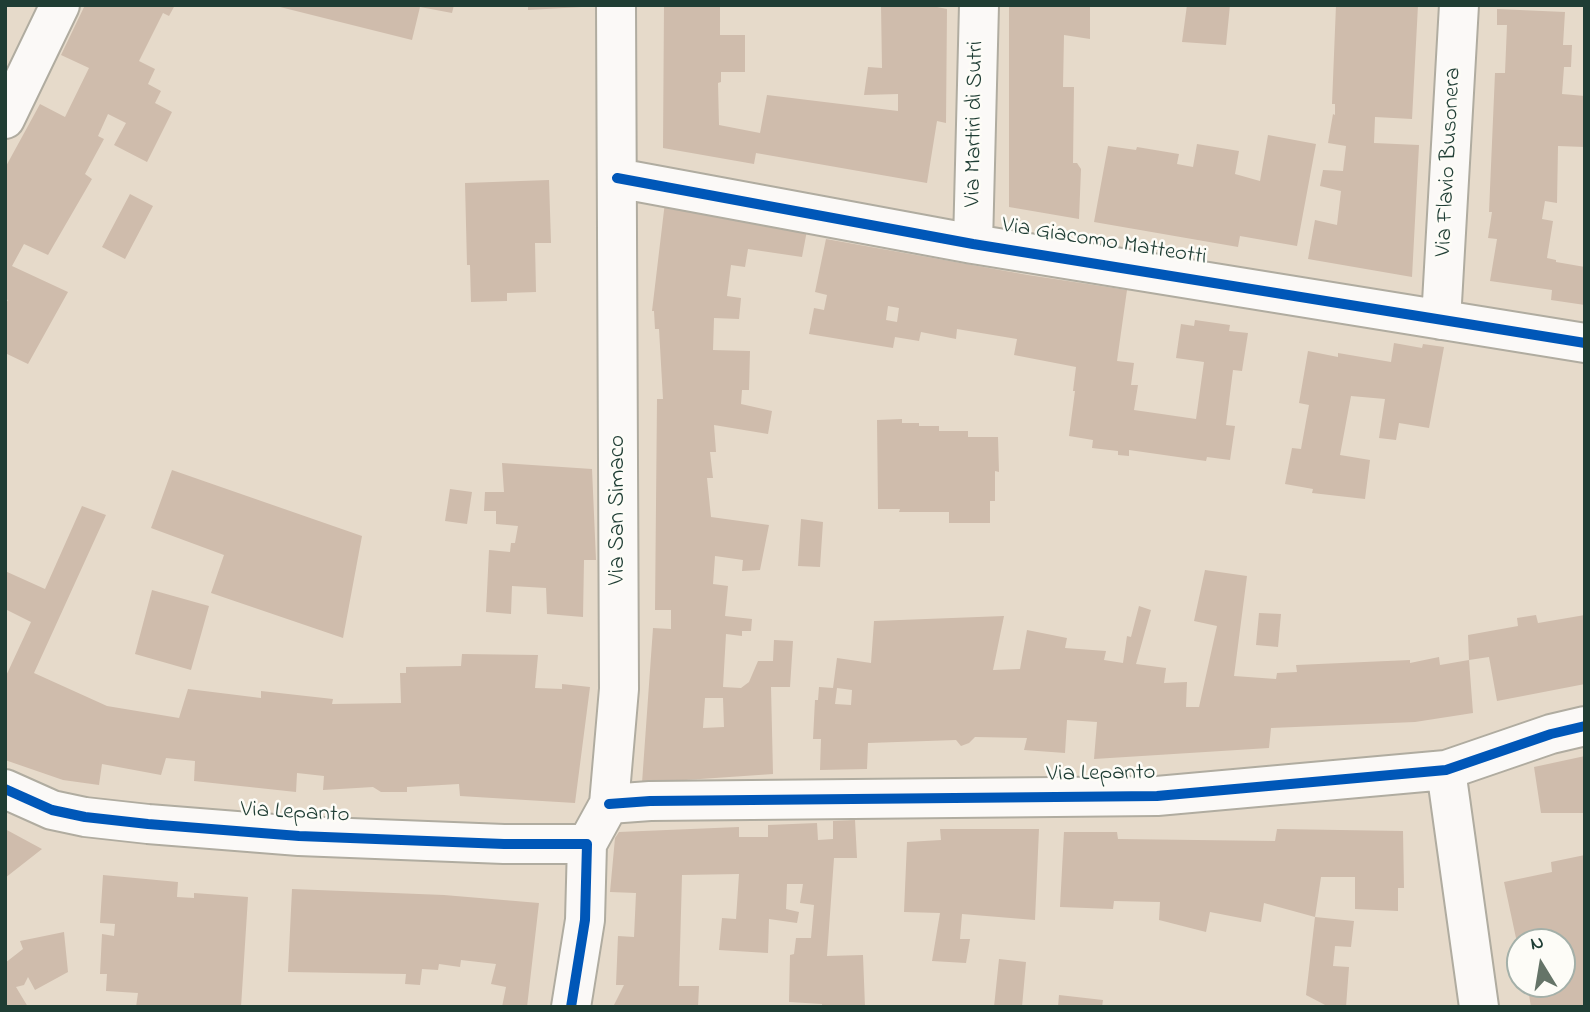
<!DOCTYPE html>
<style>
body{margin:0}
#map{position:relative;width:1590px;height:1012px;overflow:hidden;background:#e6daca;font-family:"Indie Flower",sans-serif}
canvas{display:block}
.frame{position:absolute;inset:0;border:7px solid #1f3d34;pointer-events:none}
.north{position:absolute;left:1506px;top:928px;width:70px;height:70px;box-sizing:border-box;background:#fdfcf7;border:2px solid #a4b0a9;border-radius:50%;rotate:349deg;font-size:19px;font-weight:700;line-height:28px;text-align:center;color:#1f3d34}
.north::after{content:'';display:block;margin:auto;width:24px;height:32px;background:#657468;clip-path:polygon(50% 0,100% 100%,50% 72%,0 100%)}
</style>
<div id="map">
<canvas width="1590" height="1012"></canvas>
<div class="frame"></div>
<div class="north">N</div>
</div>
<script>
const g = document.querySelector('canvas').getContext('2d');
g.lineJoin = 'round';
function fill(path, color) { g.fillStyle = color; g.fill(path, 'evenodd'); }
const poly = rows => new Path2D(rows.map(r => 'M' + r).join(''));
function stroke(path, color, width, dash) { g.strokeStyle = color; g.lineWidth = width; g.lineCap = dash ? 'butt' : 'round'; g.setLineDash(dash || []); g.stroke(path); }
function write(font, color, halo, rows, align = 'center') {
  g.font = font + ' "Indie Flower",sans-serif'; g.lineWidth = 5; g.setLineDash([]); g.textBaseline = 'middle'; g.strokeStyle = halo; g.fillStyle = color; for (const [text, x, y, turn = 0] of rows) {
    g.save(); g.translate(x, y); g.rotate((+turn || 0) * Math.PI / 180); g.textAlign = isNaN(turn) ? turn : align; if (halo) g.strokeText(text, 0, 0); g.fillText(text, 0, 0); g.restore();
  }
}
fill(poly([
 [85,5,175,5,169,16,163,13,139,61,155,69,148,84,161,91,155,103,172,112,147,162,114,145,126,123,108,114,98,136,104,139,85,174,92,179,48,255,24,244,12,266,68,292,28,364,5,353,5,305,8,300,5,299,5,168,40,104,65,117,89,68,61,55],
 [272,5,454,5,452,13,420,7,412,40],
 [528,5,582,5,582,7,528,10],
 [664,5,720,5,720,35,745,35,745,72,721,72,721,82,718,83,719,125,760,133,767,95,898,111,898,94,864,95,868,67,882,68,881,5,927,5,947,9,946,123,937,121,927,183,756,153,754,164,663,148],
 [1009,5,1090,6,1090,39,1064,35,1063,87,1074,87,1073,163,1077,163,1081,169,1079,219,1009,207],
 [1187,5,1230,5,1226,45,1182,42],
 [1336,5,1418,5,1412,119,1375,117,1374,143,1419,145,1412,277,1308,259,1315,220,1337,225,1341,191,1320,186,1323,170,1343,171,1346,146,1328,143,1333,114,1335,115,1335,104,1332,104],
 [1497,9,1565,12,1563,45,1572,45,1571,67,1564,67,1562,94,1585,96,1585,147,1558,146,1557,203,1545,201,1542,219,1553,221,1547,258,1556,260,1556,262,1585,267,1585,305,1551,300,1552,290,1490,281,1497,239,1488,238,1492,212,1489,212,1495,73,1505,73,1507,25,1497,25],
 [1268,135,1316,144,1297,246,1240,236,1238,247,1094,222,1108,146,1136,150,1137,147,1179,154,1177,164,1193,167,1197,144,1239,151,1235,174,1260,181],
 [549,180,551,243,535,243,536,292,507,293,507,301,471,302,470,265,467,265,465,183],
 [130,194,153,206,125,259,102,247],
 [665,202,808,225,802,257,748,249,745,267,731,265,727,296,741,298,739,319,714,318,713,350,750,351,749,390,742,390,741,404,772,411,768,434,714,425,716,452,710,452,713,478,707,478,711,517,769,525,760,570,742,571,743,560,715,556,713,584,728,586,725,616,752,619,751,631,742,631,742,636,726,634,723,687,741,688,749,682,758,661,773,661,774,640,793,641,790,687,771,687,773,774,642,783,653,628,671,629,671,610,655,610,657,399,663,399,659,329,655,329,654,311,652,311],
 [705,698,723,698,724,727,703,728],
 [826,239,1028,275,1127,290,1117,361,1134,363,1131,385,1138,385,1134,410,1196,419,1204,362,1176,358,1181,324,1194,326,1195,320,1230,325,1229,331,1248,333,1242,371,1233,370,1226,425,1235,426,1230,460,1207,457,1206,461,1129,450,1129,456,1118,455,1118,451,1092,448,1093,440,1069,436,1075,391,1073,391,1076,367,1014,355,1017,339,957,329,956,339,921,332,919,341,895,337,893,348,809,334,814,308,824,310,827,295,815,292],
 [888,306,899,308,897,322,886,320],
 [1394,343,1422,348,1423,344,1444,347,1429,428,1399,423,1396,440,1379,438,1385,399,1351,396,1340,455,1370,460,1365,499,1312,493,1313,489,1285,484,1292,448,1301,449,1309,405,1299,403,1308,351,1338,357,1338,353,1391,362],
 [902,419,902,423,919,423,919,426,939,426,939,431,968,431,968,437,998,437,999,472,995,471,995,501,990,501,990,523,949,523,949,512,899,512,900,509,878,509,877,420],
 [502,463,592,469,596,560,584,560,583,617,547,614,546,588,512,586,511,614,486,612,489,550,510,552,511,543,515,543,518,526,496,524,496,511,484,511,485,492,504,492],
 [172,470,362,536,343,638,211,593,224,555,151,528],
 [450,489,472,492,467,524,445,521],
 [82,506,106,515,34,673,107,706,179,718,188,689,261,698,261,691,333,699,332,704,401,703,400,673,406,673,406,667,461,666,462,654,538,655,535,688,562,689,562,684,590,687,575,803,460,796,459,784,407,787,407,792,381,792,373,787,323,790,324,776,297,773,296,792,194,781,195,761,166,758,161,775,102,764,99,785,63,780,5,760,5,678,31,622,5,609,5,571,45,589],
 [801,519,823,522,820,567,798,566],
 [1205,570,1247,576,1234,676,1276,679,1277,673,1297,672,1296,665,1410,660,1410,663,1439,657,1440,665,1469,660,1473,713,1415,722,1271,728,1269,748,1094,759,1097,722,1067,720,1065,753,1024,750,1027,738,975,737,969,743,961,746,956,740,868,743,867,769,820,770,821,739,813,739,815,700,818,700,819,687,833,688,837,658,871,663,874,621,1004,616,993,670,1020,669,1027,630,1067,638,1065,648,1106,651,1104,660,1123,663,1127,636,1131,637,1139,606,1151,610,1136,664,1166,668,1164,683,1187,682,1186,707,1199,707,1217,626,1194,621],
 [837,688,852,690,851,705,835,704],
 [152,590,209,606,191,670,135,654],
 [1259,613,1281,614,1278,647,1256,645],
 [1536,615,1538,623,1585,615,1585,684,1497,701,1489,657,1469,660,1468,635,1518,626,1517,618],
 [1585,756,1585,813,1541,813,1534,767],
 [855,820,857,858,834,858,827,956,863,955,865,1007,822,1007,822,1004,789,1002,790,955,794,954,796,938,811,938,814,905,800,903,803,884,787,884,786,909,799,912,797,923,769,919,768,953,719,950,722,918,736,919,739,874,682,875,679,986,699,986,698,1007,613,1007,624,985,616,985,618,936,634,937,636,893,610,892,615,838,619,832,739,827,739,837,768,837,768,825,817,823,818,840,833,839,833,821],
 [5,829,42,849,5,878],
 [940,829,1039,829,1035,920,962,914,960,939,970,939,966,963,932,961,940,913,904,912,907,842,941,840],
 [1277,829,1403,831,1404,888,1398,888,1398,911,1355,909,1355,877,1321,877,1315,917,1264,903,1261,922,1210,912,1206,932,1159,920,1160,902,1114,901,1113,909,1060,907,1064,832,1117,832,1118,839,1275,841],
 [1585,855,1585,1007,1531,1007,1529,995,1550,991,1548,984,1562,984,1562,942,1520,942,1519,952,1504,882,1552,872,1551,862],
 [103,875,178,882,177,897,194,898,194,893,248,897,241,1007,136,1007,138,993,106,991,107,974,100,974,102,934,114,936,115,924,100,923],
 [292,889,444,895,539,903,527,1007,502,1007,506,987,491,984,496,964,461,960,460,967,439,964,438,970,422,969,420,985,405,984,406,974,288,972],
 [1315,917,1354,921,1351,947,1335,946,1333,966,1349,967,1346,1007,1329,1007,1306,995],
 [64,932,68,972,35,990,28,977,24,985,16,987,28,1007,5,1007,5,963,23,949,20,941],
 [999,959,1026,962,1022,1007,994,1007],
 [1059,995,1103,1000,1102,1007,1058,1007]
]), '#cfbcac');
const minor = poly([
 [5,119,60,5],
 [617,178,973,244,1585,343],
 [973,244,979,5],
 [1441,320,1459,5],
 [1446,770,1479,1007],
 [5,789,52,810,85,817,148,824,299,836,504,844,587,844],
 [609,804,650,801,1157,796,1446,770,1551,734,1585,726],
 [571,1007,585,920,587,844,609,804,619,689,616,5]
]);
stroke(minor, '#b0aca0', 42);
stroke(minor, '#fbf9f7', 38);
stroke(poly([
 [617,178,973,244,1585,343],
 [5,789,52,810,85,817,148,824,299,836,504,844,587,844,585,920,571,1007],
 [609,804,650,801,1157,796,1446,770,1551,734,1585,726]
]), '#0057b8', 10);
write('23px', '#1f3d34', '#fdfcf7', [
 ["Via Martiri di Sutri",976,124,-89],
 ["Via Flavio Busonera",1450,162,-87],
 ["Via Giacomo Matteotti",1104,243,9],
 ["Via San Simaco",619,510,-90],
 ["Via Lepanto",1101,775,-1],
 ["Via Lepanto",295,814,3]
]);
</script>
